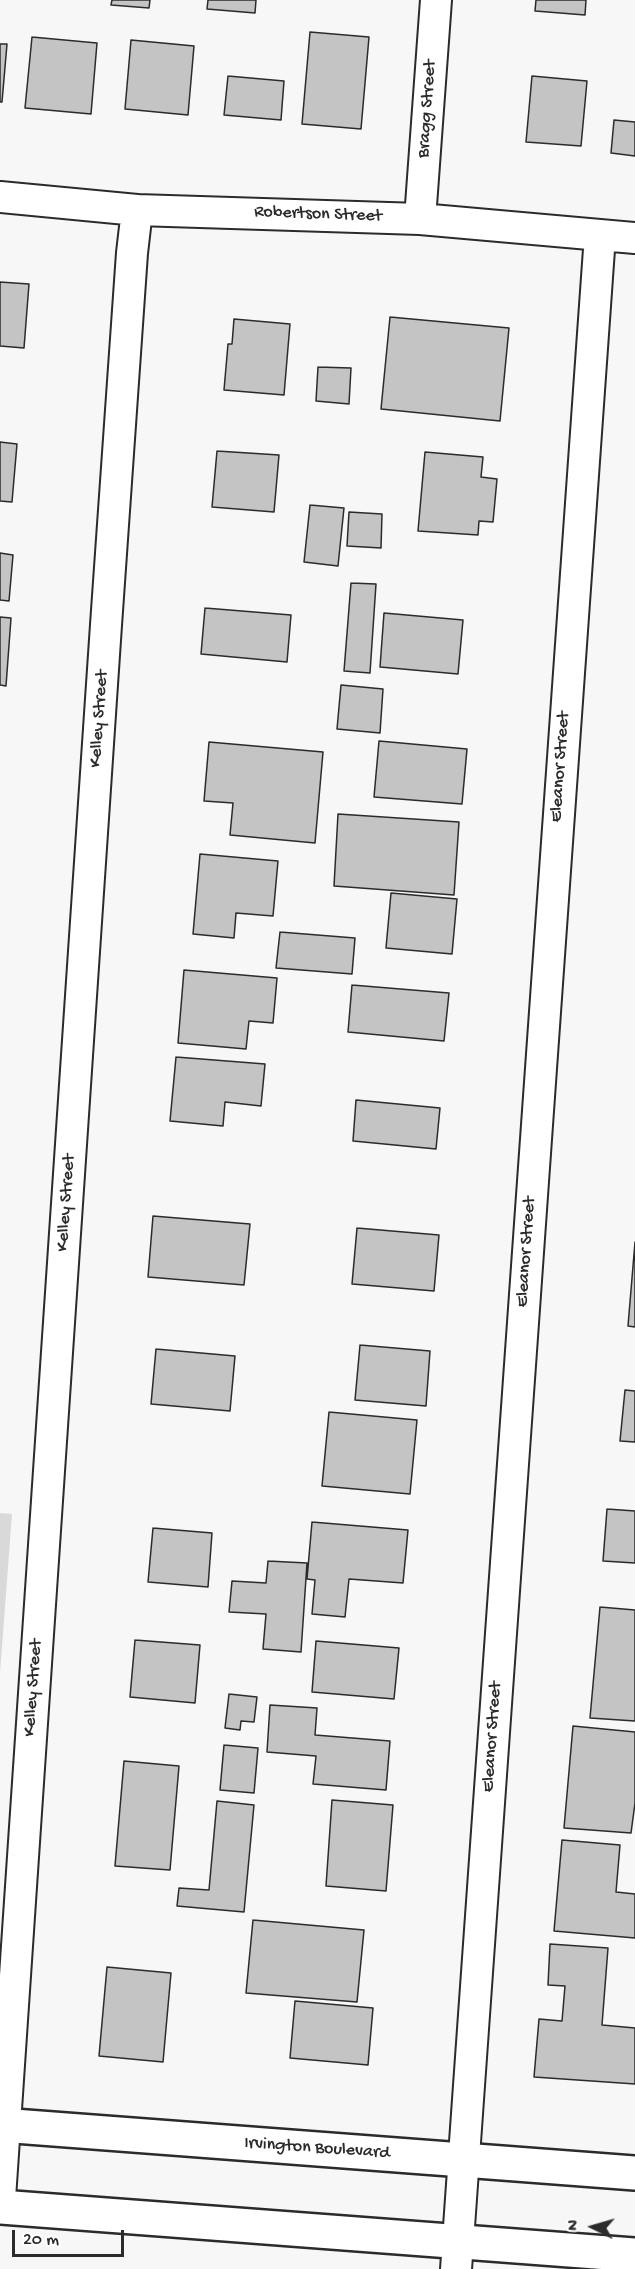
<!DOCTYPE html>
<style>
body{margin:0}
#map{position:relative;width:635px;height:2269px;overflow:hidden;background:#f7f7f7;font-family:"Gochi Hand",sans-serif}
canvas{display:block}
.north{position:absolute;left:563px;top:2197px;width:60px;height:60px;-webkit-text-stroke:4px #fff;paint-order:stroke;rotate:275deg;font-size:16px;font-weight:700;line-height:24px;text-align:center;color:#2b2b2b}
.north::after{content:'';display:block;margin:auto;width:21px;height:27px;background:#2b2b2b;clip-path:polygon(50% 0,100% 100%,50% 72%,0 100%)}
.scale{position:absolute;left:12px;top:2230px;width:112px;height:27px;box-sizing:border-box;border:3px solid #2b2b2b;border-top:0;padding-left:8px;font-size:18px;line-height:21px;white-space:nowrap;color:#2b2b2b;-webkit-text-stroke:4px #fff;paint-order:stroke}
</style>
<div id="map">
<canvas width="635" height="2269"></canvas>
<div class="north">N</div>
<div class="scale">20 m</div>
</div>
<script>
const g = document.querySelector('canvas').getContext('2d');
g.lineJoin = 'round';
function fill(path, color) { g.fillStyle = color; g.fill(path, 'evenodd'); }
const poly = rows => new Path2D(rows.map(r => 'M' + r).join(''));
function stroke(path, color, width, dash) { g.strokeStyle = color; g.lineWidth = width; g.lineCap = dash ? 'butt' : 'round'; g.setLineDash(dash || []); g.stroke(path); }
function write(font, color, halo, rows, align = 'center') {
  g.font = font + ' "Gochi Hand",sans-serif'; g.lineWidth = 5; g.setLineDash([]); g.textBaseline = 'middle'; g.strokeStyle = halo; g.fillStyle = color; for (const [text, x, y, turn = 0] of rows) {
    g.save(); g.translate(x, y); g.rotate((+turn || 0) * Math.PI / 180); g.textAlign = isNaN(turn) ? turn : align; if (halo) g.strokeText(text, 0, 0); g.fillText(text, 0, 0); g.restore();
  }
}
fill(poly([
 [0,1513,12,1514,0,1673]
]), '#d9d9d9');
const building = poly([
 [112,0,150,0,149,8,111,5,112,0],
 [208,0,256,0,255,13,207,9,208,0],
 [536,0,586,0,585,15,535,11,536,0],
 [310,32,369,37,361,129,302,124,310,32],
 [32,37,97,43,91,114,25,108,32,37],
 [131,40,194,46,188,115,125,109,131,40],
 [0,44,7,44,2,102,0,102,0,44],
 [228,76,284,81,281,120,224,115,228,76],
 [532,76,587,81,581,146,526,142,532,76],
 [614,120,635,122,635,156,611,153,614,120],
 [0,282,29,284,24,348,0,346,0,282],
 [390,317,509,328,500,421,381,409,390,317],
 [234,319,290,324,284,395,224,390,228,344,232,344,234,319],
 [318,367,351,368,349,404,316,401,318,367],
 [0,442,17,444,12,502,0,501,0,442],
 [217,451,279,455,274,512,212,507,217,451],
 [425,452,483,457,481,477,497,479,493,522,479,521,478,535,418,531,425,452],
 [310,505,344,508,338,566,304,562,310,505],
 [349,512,382,514,381,548,347,546,349,512],
 [0,553,13,555,9,601,0,600,0,553],
 [351,583,376,584,370,673,344,671,351,583],
 [205,608,291,615,287,662,201,654,205,608],
 [384,613,463,620,458,674,380,667,384,613],
 [0,617,11,618,6,686,0,685,0,617],
 [341,685,383,689,380,733,337,729,341,685],
 [379,741,467,749,462,804,374,797,379,741],
 [209,742,323,752,315,843,230,835,233,803,204,801,209,742],
 [338,814,459,822,454,895,334,886,338,814],
 [200,854,278,861,273,916,236,913,234,938,193,934,200,854],
 [391,893,457,899,452,954,386,948,391,893],
 [280,932,355,938,352,974,276,968,280,932],
 [184,970,277,978,273,1023,249,1021,246,1049,178,1043,184,970],
 [352,985,449,993,444,1041,348,1032,352,985],
 [176,1057,265,1064,261,1106,225,1102,223,1126,170,1121,176,1057],
 [356,1100,440,1108,436,1149,353,1141,356,1100],
 [153,1216,250,1224,244,1285,148,1277,153,1216],
 [357,1228,439,1235,434,1291,352,1284,357,1228],
 [635,1242,635,1327,628,1326,635,1242],
 [360,1345,430,1351,426,1406,355,1400,360,1345],
 [156,1349,235,1356,230,1411,151,1404,156,1349],
 [625,1390,635,1391,635,1442,620,1441,625,1390],
 [329,1412,417,1420,410,1494,322,1486,329,1412],
 [607,1509,635,1511,635,1563,603,1561,607,1509],
 [312,1522,408,1530,403,1583,349,1579,345,1617,312,1614,315,1580,307,1579,312,1522],
 [153,1528,212,1533,208,1587,148,1582,153,1528],
 [268,1561,307,1563,301,1652,263,1649,266,1614,229,1612,232,1581,266,1583,268,1561],
 [600,1607,635,1610,635,1721,590,1718,600,1607],
 [135,1640,200,1645,195,1703,130,1697,135,1640],
 [316,1641,399,1648,394,1699,312,1692,316,1641],
 [229,1694,257,1697,254,1722,241,1721,240,1730,225,1728,229,1694],
 [270,1705,317,1708,315,1735,390,1741,386,1790,313,1784,316,1756,267,1752,270,1705],
 [573,1726,635,1732,635,1803,631,1833,564,1828,573,1726],
 [224,1745,258,1748,254,1793,220,1790,224,1745],
 [124,1761,179,1766,170,1870,115,1866,124,1761],
 [332,1800,393,1805,386,1891,326,1886,332,1800],
 [217,1801,254,1805,244,1912,177,1906,179,1888,209,1890,217,1801],
 [562,1840,620,1845,616,1892,635,1894,635,1938,554,1931,562,1840],
 [253,1920,364,1930,357,2002,246,1993,253,1920],
 [550,1944,608,1948,602,2025,635,2028,635,2084,534,2077,539,2019,562,2021,565,1986,548,1985,550,1944],
 [107,1967,171,1973,163,2062,99,2056,107,1967],
 [295,2001,373,2008,368,2065,290,2058,295,2001]
]);
fill(building, '#c4c4c4');
stroke(building, '#2b2b2b', 1.5);
const minor = poly([
 [0,197,137,210,420,219,635,238],
 [420,219,436,0],
 [0,2198,106,625,132,253,137,210],
 [456,2269,600,235]
]);
const secondary = poly([
 [0,2125,635,2173],
 [0,2207,635,2255]
]);
stroke(minor, '#2b2b2b', 34);
stroke(secondary, '#2b2b2b', 38);
stroke(minor, '#fff', 30);
stroke(secondary, '#fff', 33);
write('18px', '#2b2b2b', '#fff', [
 ["Bragg Street",428,109,-86],
 ["Robertson Street",318,215,2],
 ["Kelley Street",100,719,-86],
 ["Eleanor Street",561,767,-86],
 ["Kelley Street",67,1203,-86],
 ["Eleanor Street",527,1252,-86],
 ["Kelley Street",34,1688,-86],
 ["Eleanor Street",493,1737,-86],
 ["Irvington Boulevard",317,2149,4]
]);
</script>
